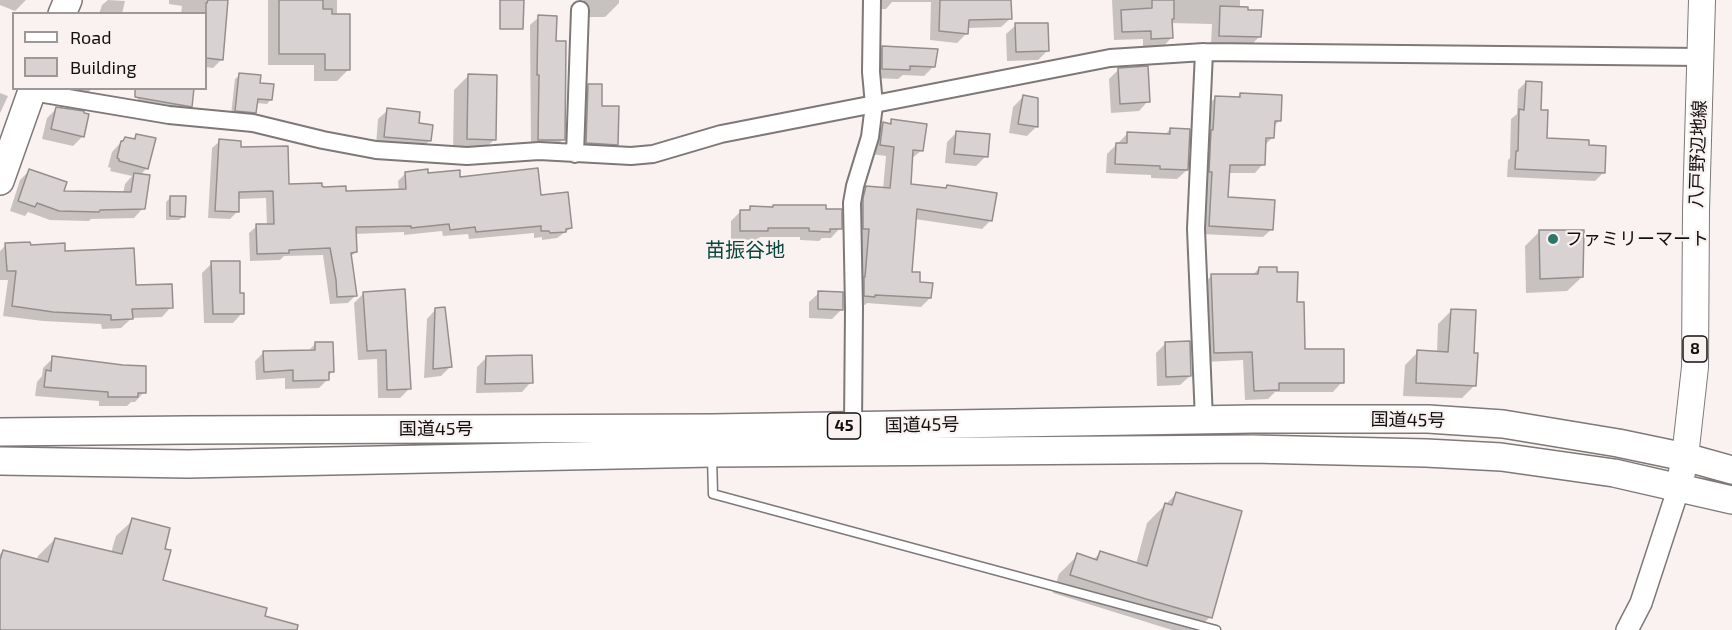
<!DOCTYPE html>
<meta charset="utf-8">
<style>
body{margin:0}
#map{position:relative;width:1732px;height:630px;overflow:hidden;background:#f9f2f1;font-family:"Exo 2",sans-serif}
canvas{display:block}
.legend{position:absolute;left:12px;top:12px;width:195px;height:78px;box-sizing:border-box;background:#f9f2f1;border:2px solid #9d9897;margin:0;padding:8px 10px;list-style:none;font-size:18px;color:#121010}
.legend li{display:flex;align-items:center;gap:12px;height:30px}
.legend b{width:30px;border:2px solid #9d9897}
</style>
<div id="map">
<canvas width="1732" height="630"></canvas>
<ul class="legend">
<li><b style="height:8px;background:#fff"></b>Road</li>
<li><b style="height:16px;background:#d9d2d2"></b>Building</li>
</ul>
</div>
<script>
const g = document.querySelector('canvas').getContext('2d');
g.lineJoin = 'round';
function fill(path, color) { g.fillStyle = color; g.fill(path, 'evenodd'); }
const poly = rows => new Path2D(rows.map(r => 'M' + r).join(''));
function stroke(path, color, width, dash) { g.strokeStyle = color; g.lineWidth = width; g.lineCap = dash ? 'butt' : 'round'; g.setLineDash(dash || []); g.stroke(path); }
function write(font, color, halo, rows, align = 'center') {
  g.font = font + ' "Exo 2","Noto Sans JP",sans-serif'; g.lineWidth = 4.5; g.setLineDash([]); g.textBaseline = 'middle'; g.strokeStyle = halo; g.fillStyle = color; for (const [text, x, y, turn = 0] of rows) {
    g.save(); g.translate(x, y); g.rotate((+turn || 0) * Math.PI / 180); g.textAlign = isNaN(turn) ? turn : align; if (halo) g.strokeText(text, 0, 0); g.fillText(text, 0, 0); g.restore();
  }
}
fill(poly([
 [0,0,26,0,15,11,0,5],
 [108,0,125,1,122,14,99,14,102,5],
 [169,0,227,0,222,59,213,68,206,67,206,14,181,14,182,6,169,4],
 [268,0,337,0,337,16,348,70,337,81,314,81,314,65,268,65],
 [584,0,619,0,619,3,605,17,584,17],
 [874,0,966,0,1011,18,1001,27,967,28,966,34,957,43,930,40,931,2,892,2,886,9,874,9],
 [1112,0,1240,0,1240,8,1260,36,1251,45,1211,44,1212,24,1171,23,1171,38,1163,47,1143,47,1143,39,1114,40],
 [539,17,554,43,563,139,555,148,531,147,530,25],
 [1016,25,1047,51,1038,60,1007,61,1006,34],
 [882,48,934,66,924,76,903,75,898,79,873,78,873,58],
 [1119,69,1148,101,1139,111,1111,113,1109,79],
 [240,75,258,84,271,99,267,104,256,103,255,112,250,117,231,115,235,79],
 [468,76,495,139,480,153,453,153,454,90],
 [1526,82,1540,112,1545,139,1587,146,1604,172,1595,181,1507,177,1508,160,1510,158,1511,119,1517,114,1518,90],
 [589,86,616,144,607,153,578,151,579,95],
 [60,88,92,88,82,100],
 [140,88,191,106,181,116,136,108],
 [0,93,8,96,0,113],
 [1241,94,1279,121,1273,127,1272,138,1264,146,1263,164,1255,173,1228,173,1227,199,1272,229,1263,237,1202,234,1207,106,1216,97,1236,98],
 [1023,97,1036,127,1027,136,1009,133,1013,107],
 [57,108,83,136,73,146,42,139,47,118],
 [388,110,417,125,430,140,420,150,376,146,378,119],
 [892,120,922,150,911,159,909,186,945,189,947,186,991,220,982,229,915,219,911,273,930,298,921,307,867,303,865,305,856,304,861,237,855,237,858,196,867,187,883,189,886,156,871,154,874,133,883,124,888,125],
 [1170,129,1187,170,1177,179,1151,178,1151,175,1106,173,1107,154,1128,133,1165,135],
 [957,132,986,156,976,166,945,163,947,142],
 [137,135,147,168,140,175,143,208,134,218,91,219,89,221,50,220,28,212,25,216,10,211,20,180,29,171,62,193,123,194,125,184,132,176,110,171,111,168,108,167,112,152,125,138,132,140],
 [220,141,239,149,288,185,320,187,344,192,399,191,398,181,405,174,459,178,540,196,571,228,557,238,542,240,542,237,534,238,534,233,469,239,468,234,443,236,442,231,404,235,404,232,355,234,356,252,350,257,356,295,348,303,330,304,323,255,284,256,280,260,250,261,249,233,257,226,267,226,266,198,238,199,238,211,230,219,208,218,212,148],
 [171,197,184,216,179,220,166,220,166,202],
 [773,206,825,210,840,228,831,238,822,238,819,241,800,240,800,237,760,237,757,240,731,239,731,221,741,211,748,211,751,208,772,208],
 [1540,231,1582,277,1567,291,1526,293,1525,246],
 [6,245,29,246,64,253,134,287,171,307,162,317,132,318,121,328,102,329,101,324,43,321,3,316,8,280,0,280,0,251],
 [212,263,239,294,242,313,233,323,204,323,202,273],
 [1259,268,1275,273,1296,303,1303,350,1342,382,1333,392,1275,392,1268,399,1245,400,1243,360,1205,362,1203,285,1212,275,1252,276],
 [364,293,410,388,400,398,378,398,377,359,358,360,354,303],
 [819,293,842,309,832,319,809,318,809,302],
 [436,309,450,367,441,376,424,378,427,319],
 [1451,311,1473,354,1475,385,1462,398,1403,396,1405,365,1418,352,1437,353,1438,324],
 [315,344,332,372,328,376,328,379,319,388,285,389,285,378,256,380,255,361,264,352,308,351],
 [1165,344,1190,376,1180,385,1157,386,1156,353],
 [487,357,531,382,522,392,476,393,477,367],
 [53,358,144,392,135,402,131,402,127,406,99,406,99,401,35,396,37,382,42,376,43,368],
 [1176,494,1210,617,1197,630,1172,630,1053,593,1059,574,1078,555,1093,560,1100,553,1136,564,1147,523],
 [133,520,163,550,162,581,263,617,287,630,0,630,0,554,3,551,37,560,38,556,55,539,111,553,116,536]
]), '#0003');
const building = poly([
 [208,0,228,0,223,60,206,58,206,3,207,3,208,0],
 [279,0,323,0,323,9,332,9,332,14,350,14,350,70,325,70,325,54,279,54,279,0],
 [500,0,524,0,523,29,500,29,500,0],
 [940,0,1011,0,1012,19,969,20,968,34,939,31,940,0],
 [1152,0,1174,0,1174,19,1172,19,1173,38,1151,39,1151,31,1122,32,1121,10,1152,8,1152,0],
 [1220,6,1248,7,1248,10,1263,10,1261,37,1219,36,1220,6],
 [538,15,557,16,556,41,566,41,565,140,538,140,539,75,537,75,538,15],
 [1015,23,1048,23,1049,51,1016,52,1015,23],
 [882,46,938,49,935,67,910,66,910,70,882,69,882,46],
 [1148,66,1150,102,1120,104,1118,68,1148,66],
 [239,73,261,75,260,83,274,84,272,100,258,99,256,113,235,111,239,73],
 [468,74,497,75,496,140,467,139,468,74],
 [1526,81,1542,82,1541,110,1548,110,1547,138,1589,140,1589,145,1606,146,1605,173,1515,169,1516,151,1518,151,1519,109,1524,110,1526,81],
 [588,84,602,84,602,106,619,106,618,145,586,143,588,84],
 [135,88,194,88,192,107,135,97,135,88],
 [1240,93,1282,95,1281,121,1275,121,1274,138,1266,138,1265,165,1230,165,1228,197,1275,200,1273,230,1209,226,1212,172,1209,172,1211,130,1213,130,1215,96,1240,97,1240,93],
 [1023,95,1038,98,1038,127,1018,124,1023,95],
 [56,107,84,111,84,113,89,114,84,137,51,129,56,107],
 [387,108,420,112,419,123,433,125,431,141,384,137,387,108],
 [891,119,927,124,923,151,913,150,911,184,946,188,947,185,997,193,992,221,917,209,912,272,920,272,920,282,933,283,931,298,875,295,875,297,864,296,864,277,865,277,869,229,863,229,863,198,866,186,890,188,894,147,880,145,883,122,891,124,891,119],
 [1170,128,1190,129,1188,170,1160,169,1160,166,1115,164,1116,143,1127,143,1127,132,1170,134,1170,128],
 [956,131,990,134,988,157,954,154,956,131],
 [136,134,156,138,148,169,119,161,119,159,117,158,121,141,123,141,125,137,135,139,136,134],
 [219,139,241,141,241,147,288,146,289,184,322,183,322,186,324,187,346,186,346,191,406,189,405,172,428,169,428,173,460,170,460,177,538,168,541,195,568,192,572,228,566,229,566,232,550,233,549,231,541,231,541,226,476,232,475,227,450,230,449,224,411,228,411,226,356,227,357,252,351,253,357,296,337,297,336,280,330,248,289,250,289,253,257,254,256,224,274,224,273,191,239,192,239,212,215,211,219,139],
 [29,169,67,182,64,191,131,192,134,173,150,175,145,209,100,210,99,212,59,211,37,203,35,207,18,201,29,169],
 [170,196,186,196,185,217,170,216,170,196],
 [773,205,826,205,826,209,842,209,842,229,830,229,830,232,809,231,809,228,768,228,768,231,740,231,740,210,750,210,750,206,773,207,773,205],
 [1539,230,1584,230,1583,277,1540,279,1539,230],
 [30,242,31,245,65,243,65,251,134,248,136,285,172,284,173,308,132,309,133,319,111,320,111,315,53,312,12,306,16,271,7,271,5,243,30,242],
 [211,261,240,261,240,293,244,293,244,314,213,314,211,261],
 [1259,267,1277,267,1277,272,1298,272,1297,302,1304,302,1305,349,1344,349,1344,383,1279,383,1279,390,1254,391,1252,352,1214,353,1211,274,1258,274,1259,267],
 [405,289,411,389,387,390,386,350,367,351,363,292,405,289],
 [818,291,843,292,843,310,818,309,818,291],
 [445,307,452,367,433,369,435,308,445,307],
 [1451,309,1476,310,1474,353,1478,353,1476,386,1416,383,1417,350,1448,352,1451,309],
 [1190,341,1191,376,1166,377,1165,342,1190,341],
 [315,342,333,342,334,372,329,372,329,380,293,381,293,370,264,372,263,351,315,350,315,342],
 [532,355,533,383,485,384,486,356,532,355],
 [52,356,123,365,146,366,146,393,138,393,138,397,108,397,108,392,44,387,46,370,51,371,52,356],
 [1176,492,1242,511,1212,618,1146,599,1070,575,1077,553,1097,560,1100,551,1147,566,1165,503,1172,505,1176,492],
 [132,518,170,528,165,549,171,550,163,580,267,608,265,616,298,625,297,630,0,630,0,560,3,550,48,562,55,538,122,554,132,518]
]);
fill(building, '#d9d2d2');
stroke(building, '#958e8e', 1.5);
const service = poly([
 [712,457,713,494,1216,630]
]);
const minor = poly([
 [1204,52,1196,229,1204,420],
 [32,92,169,115,253,123,323,140,376,150,467,156,539,151,631,156,653,154,721,134,1110,58,1204,52,1701,57],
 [575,154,580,10],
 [853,426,854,308,852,203,855,186,870,137,874,105,871,72,872,0]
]);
const tertiary = poly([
 [1627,630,1641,603,1679,487]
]);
const primary = poly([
 [1679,487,1685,457,1695,367,1696,210,1702,0]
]);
const trunk = poly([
 [62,14,68,0],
 [0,181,33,88],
 [0,432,188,430,713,428,1253,419,1428,419,1503,424,1618,443,1685,457,1732,470],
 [0,461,188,464,712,453,1252,449,1426,453,1501,457,1614,473,1732,500]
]);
stroke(service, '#7e7877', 11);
stroke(minor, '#7e7877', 20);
stroke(tertiary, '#7e7877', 24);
stroke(primary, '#7e7877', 28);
stroke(trunk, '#7e7877', 30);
stroke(service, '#fff', 8);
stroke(minor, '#fff', 16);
stroke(tertiary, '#fff', 21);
stroke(primary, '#fff', 26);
stroke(trunk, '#fff', 27);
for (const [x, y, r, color] of [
 [1553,239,6,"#30756a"]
]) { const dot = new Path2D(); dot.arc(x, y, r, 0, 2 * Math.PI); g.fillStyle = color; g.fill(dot); stroke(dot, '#f9f2f1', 2); }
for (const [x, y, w] of [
 [1695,349,24],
 [844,426,33]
]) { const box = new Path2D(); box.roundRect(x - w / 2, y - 13, w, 26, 4.5); g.fillStyle = '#f9f2f1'; g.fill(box); stroke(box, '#121010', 1.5); }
write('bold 16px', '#121010', null, [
 ["8",1695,349],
 ["45",844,426]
]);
write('18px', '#121010', '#f9f2f1', [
 ["八戸野辺地線",1698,154,-88],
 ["国道45号",1408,420,1],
 ["国道45号",922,425,-1],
 ["国道45号",436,429]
]);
write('18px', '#121010', '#f9f2f1', [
 ["ファミリーマート",1565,239]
], 'left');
write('20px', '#09463e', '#f9f2f1', [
 ["苗振谷地",745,250]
]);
</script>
